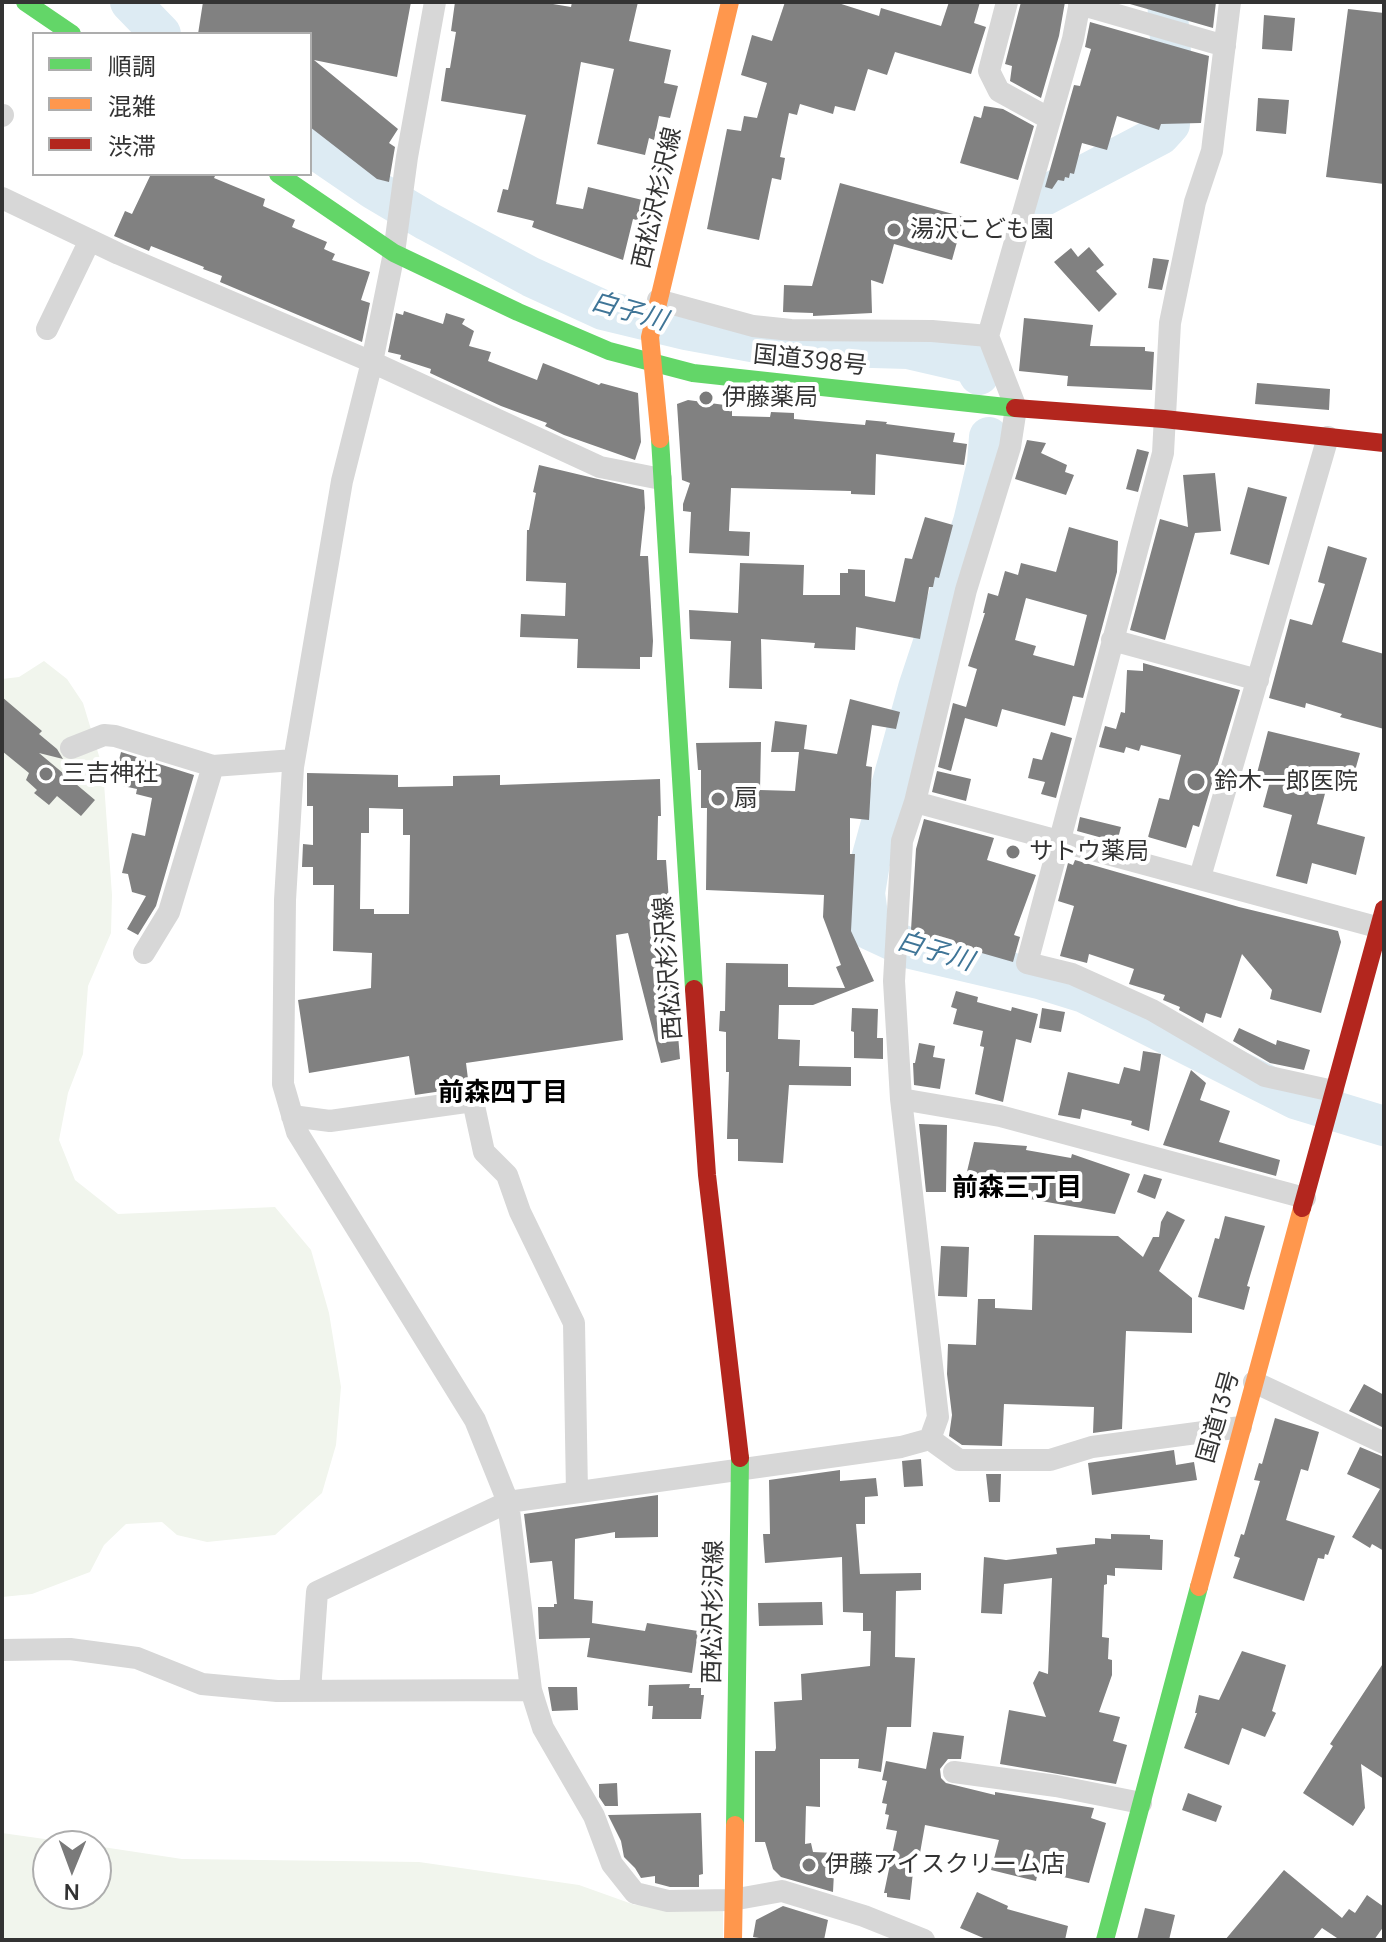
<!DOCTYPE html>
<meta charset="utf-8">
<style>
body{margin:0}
#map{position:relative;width:1386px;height:1942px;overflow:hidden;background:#fff;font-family:Manrope,"Noto Sans JP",sans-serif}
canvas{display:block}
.frame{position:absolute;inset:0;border:4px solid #333;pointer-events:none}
.legend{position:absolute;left:32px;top:32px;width:280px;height:144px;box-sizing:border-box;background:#fff;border:2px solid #adadad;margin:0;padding:10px 14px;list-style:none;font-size:24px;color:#333}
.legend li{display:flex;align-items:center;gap:16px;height:40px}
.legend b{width:40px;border:2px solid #adadad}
.north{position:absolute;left:32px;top:1830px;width:80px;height:80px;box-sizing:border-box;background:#fff;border:2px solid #adadad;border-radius:50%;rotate:181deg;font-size:22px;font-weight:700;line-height:32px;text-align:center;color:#333}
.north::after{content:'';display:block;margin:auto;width:28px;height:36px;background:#7a7a7a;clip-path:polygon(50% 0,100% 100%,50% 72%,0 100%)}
</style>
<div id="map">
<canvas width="1386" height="1942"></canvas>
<div class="frame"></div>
<ul class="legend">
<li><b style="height:10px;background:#63d668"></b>順調</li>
<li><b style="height:10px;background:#ff974d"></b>混雑</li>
<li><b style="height:10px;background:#b3261e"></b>渋滞</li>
</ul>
<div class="north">N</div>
</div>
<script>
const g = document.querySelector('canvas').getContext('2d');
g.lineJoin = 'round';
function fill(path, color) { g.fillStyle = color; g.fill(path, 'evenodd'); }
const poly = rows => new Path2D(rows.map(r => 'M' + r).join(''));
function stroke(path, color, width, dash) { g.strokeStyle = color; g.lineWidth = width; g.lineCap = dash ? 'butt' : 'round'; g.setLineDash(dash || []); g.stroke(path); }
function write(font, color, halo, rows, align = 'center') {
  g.font = font + ' Manrope,"Noto Sans JP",sans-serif'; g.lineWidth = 8; g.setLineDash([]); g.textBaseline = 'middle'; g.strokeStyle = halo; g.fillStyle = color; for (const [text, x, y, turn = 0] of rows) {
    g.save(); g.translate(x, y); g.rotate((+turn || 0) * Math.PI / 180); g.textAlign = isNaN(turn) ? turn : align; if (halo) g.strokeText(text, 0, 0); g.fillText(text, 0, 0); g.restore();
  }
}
fill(poly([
 [44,661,67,679,83,703,103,769,112,895,111,933,88,986,83,1054,68,1093,59,1140,75,1180,118,1214,275,1207,311,1250,329,1313,341,1387,336,1445,322,1493,275,1535,207,1542,177,1535,162,1522,126,1524,104,1545,90,1572,32,1594,2,1597,2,679,19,677],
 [2,1833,94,1846,48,1846,48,1894,96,1894,96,1846,182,1859,419,1862,579,1885,635,1905,723,1908,723,1940,2,1940]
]), '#f1f5ed');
stroke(poly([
 [130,2,161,34],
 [310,146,373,189,427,221,531,277,603,310,686,330,768,345,908,349,973,364,979,375],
 [1040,198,1160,135,1170,124,1173,76,1167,2],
 [989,437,987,463,973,522,918,688,870,863,865,893,870,930,911,949,1039,979,1084,993,1295,1099,1384,1126]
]), '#ddebf3', 40);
fill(poly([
 [203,2,411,2,397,77,314,60,398,129,389,143,395,147,389,182,377,179,310,127,310,34,198,34],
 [455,2,541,2,571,7,572,2,638,2,629,41,671,50,664,83,678,86,670,118,659,116,654,140,649,138,645,155,597,144,614,69,581,62,556,204,583,209,588,187,655,203,650,224,633,219,623,260,532,227,534,221,497,212,503,189,508,190,526,115,441,101,446,68,450,68,456,32,451,31],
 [785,2,835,2,879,16,881,8,941,26,949,2,980,2,974,23,986,27,971,74,895,52,887,75,868,69,855,111,835,106,833,114,800,104,797,115,789,113,780,157,785,158,781,180,772,178,759,240,707,229,727,129,741,131,744,116,757,118,767,83,741,75,752,35,772,41],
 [1021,2,1065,2,1059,36,1041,98,1010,81,1012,66,1005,64],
 [1123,2,1216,2,1213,28],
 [1348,9,1384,13,1384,184,1326,177],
 [1264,15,1295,18,1292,51,1262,49],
 [1090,22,1209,56,1201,123,1161,124,1159,130,1117,116,1107,150,1082,143,1074,174,1070,173,1069,178,1065,177,1064,181,1058,180,1052,189,1045,187,1074,85,1080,86,1091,49,1085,47],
 [1258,98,1289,100,1286,134,1256,131],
 [984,106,1003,109,1034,126,1018,180,960,163,974,116,981,118],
 [151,174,216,174,214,178,265,199,263,206,295,220,292,227,327,242,324,249,335,254,332,260,370,272,361,300,370,303,362,342,220,282,222,276,203,269,204,267,151,246,149,251,114,236,125,211,132,214],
 [840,183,964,217,952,260,894,244,883,284,871,280,872,313,813,316,813,313,783,312,784,285,812,286],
 [1089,247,1104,265,1096,271,1117,294,1099,312,1054,262,1071,248,1078,257],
 [1153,258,1169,260,1162,290,1148,288],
 [404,311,443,324,446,313,465,319,462,324,474,331,469,346,491,352,488,361,537,380,543,363,599,385,601,383,638,393,641,442,635,460,564,435,545,426,547,423,501,406,430,373,431,369,400,359,401,355,388,352,396,313,403,315],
 [1024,318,1093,325,1090,346,1145,347,1145,351,1154,352,1152,390,1067,386,1068,376,1019,371],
 [1257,383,1330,389,1329,410,1255,404],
 [688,400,732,406,732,416,770,417,771,412,794,413,794,419,865,425,866,420,887,422,886,424,955,433,953,442,967,444,964,465,876,454,875,495,851,494,851,491,731,488,729,531,750,532,749,556,689,553,691,512,683,511,683,504,690,483,682,480,677,404],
 [1027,440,1046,443,1041,453,1067,465,1065,472,1074,475,1066,495,1015,479],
 [1137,449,1149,452,1138,492,1126,489],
 [539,465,644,490,645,508,640,556,648,556,653,641,652,657,640,657,640,669,577,668,578,639,520,637,521,614,565,616,566,583,526,581,527,530,529,530,536,493,533,492],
 [1215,473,1221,531,1195,533,1165,640,1130,630,1160,519,1188,527,1183,475],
 [1248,487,1287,497,1269,565,1230,554],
 [925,517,953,525,939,578,935,577,933,587,929,587,920,639,856,627,855,650,814,648,815,643,761,639,762,689,729,688,731,641,690,639,689,610,738,613,740,563,804,565,803,595,840,595,840,573,848,573,848,569,865,570,865,596,895,602,905,558,912,559],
 [1069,527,1118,541,1117,572,1083,698,1073,696,1065,726,1002,709,997,727,965,718,951,771,938,767,953,703,966,707,977,669,968,666,985,613,983,613,988,593,998,596,1005,571,1018,575,1021,563,1056,572],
 [1026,598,1087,615,1074,666,1033,655,1036,646,1015,640],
 [1328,546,1367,558,1342,642,1384,654,1384,729,1340,717,1342,714,1306,703,1305,708,1269,698,1290,619,1312,625,1325,584,1318,582],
 [1143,663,1240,690,1199,827,1193,825,1186,848,1148,837,1159,798,1169,800,1181,755,1141,745,1139,751,1126,747,1124,753,1099,747,1105,726,1116,729,1121,712,1125,713,1127,670,1143,671],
 [2,697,42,731,39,734,57,749,63,759,39,753,95,800,81,816,57,796,49,805,34,793,37,790,26,780,29,773,2,751],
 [850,699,900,712,896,729,872,725,866,766,872,767,869,820,850,818,850,854,855,854,851,931,874,981,813,1005,779,1005,778,1039,800,1040,799,1066,851,1067,851,1086,789,1085,783,1163,738,1161,738,1139,727,1139,729,1072,726,1072,726,1032,719,1031,720,1011,725,1011,726,963,788,964,788,987,845,988,836,967,841,965,823,917,824,895,706,890,707,808,701,808,701,770,698,770,696,743,761,742,760,790,795,791,799,752,771,752,775,721,807,725,804,749,837,754],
 [1268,731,1360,753,1349,792,1327,786,1317,824,1365,837,1356,875,1312,863,1307,884,1276,876,1292,815,1263,807,1270,781,1256,777],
 [1051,732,1072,738,1056,798,1041,794,1045,782,1028,778,1033,758,1042,760],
 [121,752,194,775,156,906,138,935,127,929,146,896,132,892,128,874,122,873,132,833,145,836,152,798,136,794,137,789,123,786,126,775,116,772],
 [937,771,971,779,966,801,932,792],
 [307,773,398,775,398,787,453,786,453,776,500,775,500,785,660,779,661,816,658,816,657,860,666,860,674,970,672,970,674,1035,678,1035,680,1059,661,1063,628,933,616,935,623,1040,466,1063,469,1087,415,1095,409,1056,309,1073,298,1000,371,988,372,953,333,951,334,885,313,885,313,867,302,867,303,844,313,845,313,806,307,806],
 [369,808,403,809,403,835,410,835,409,914,374,914,374,909,360,909,361,833,369,833],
 [1080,817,1121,827,1117,842,1077,831],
 [924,819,994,838,987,860,1036,875,1014,935,1020,937,1013,962,940,941,930,942,930,938,917,939,917,933,911,930,916,849],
 [1075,860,1239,907,1338,931,1341,942,1321,1013,1270,999,1272,990,1242,954,1221,1018,1206,1013,1203,1023,1179,1010,1180,1007,1163,1000,1165,995,1129,984,1134,969,1089,954,1087,963,1060,956,1074,906,1058,901,1068,863,1073,865],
 [956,991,978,997,977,1002,1011,1011,1012,1007,1038,1014,1031,1043,1016,1039,1003,1102,975,1094,984,1047,980,1046,983,1031,953,1024,957,1009,951,1007],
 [852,1008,878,1009,877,1038,883,1038,883,1059,854,1058,854,1032,851,1031],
 [1042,1008,1065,1012,1061,1032,1039,1028],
 [1239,1028,1276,1045,1277,1040,1310,1050,1304,1070,1270,1063,1233,1041],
 [919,1043,935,1046,933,1057,945,1059,940,1089,914,1085,913,1063,915,1063],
 [1143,1051,1161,1054,1149,1131,1131,1125,1132,1121,1082,1109,1080,1119,1058,1115,1068,1072,1119,1084,1124,1067,1140,1071],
 [1191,1070,1206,1083,1200,1100,1230,1111,1219,1142,1280,1160,1276,1176,1163,1145],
 [919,1124,947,1125,946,1192,926,1192],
 [974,1142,1027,1146,1026,1150,1071,1158,1072,1154,1130,1174,1115,1214,1024,1198,1026,1189,990,1186,991,1182,965,1180],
 [1144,1174,1162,1179,1155,1199,1137,1192],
 [1167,1211,1185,1220,1159,1271,1192,1298,1192,1333,1126,1331,1122,1429,1093,1433,1094,1407,1004,1404,1002,1446,962,1445,949,1436,952,1415,947,1374,948,1344,976,1345,978,1299,995,1299,995,1308,1032,1310,1034,1235,1118,1236,1143,1257,1153,1237,1159,1237,1161,1222],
 [1225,1216,1265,1226,1247,1286,1250,1287,1244,1310,1198,1297,1215,1238,1219,1239],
 [941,1246,969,1247,967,1297,938,1296],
 [1364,1384,1384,1395,1384,1428,1349,1411],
 [1275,1418,1319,1432,1308,1471,1301,1469,1286,1520,1335,1536,1328,1555,1325,1554,1324,1559,1318,1558,1304,1601,1233,1578,1240,1558,1234,1556,1241,1534,1244,1535,1260,1481,1254,1480,1259,1463,1262,1464],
 [1360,1447,1384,1457,1384,1551,1372,1544,1370,1548,1352,1537,1380,1489,1347,1474],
 [1174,1450,1176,1465,1194,1462,1197,1480,1092,1495,1088,1463],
 [921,1459,923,1486,904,1487,902,1461],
 [840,1470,840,1481,876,1478,878,1496,865,1497,865,1524,856,1524,860,1574,921,1573,921,1590,896,1591,895,1657,915,1658,911,1727,887,1727,881,1772,858,1768,859,1759,820,1759,820,1807,806,1806,805,1844,811,1843,813,1852,835,1853,833,1892,781,1877,773,1869,765,1842,755,1842,755,1751,775,1751,776,1748,774,1702,802,1700,801,1674,870,1666,871,1631,863,1631,863,1613,843,1612,842,1557,765,1563,763,1534,770,1534,769,1480],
 [986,1474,1001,1474,1000,1502,989,1502],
 [658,1495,658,1537,615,1538,615,1532,575,1539,574,1599,593,1601,592,1623,645,1631,647,1623,698,1631,692,1673,587,1657,590,1638,539,1639,538,1607,554,1607,554,1604,557,1604,552,1561,530,1563,524,1514],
 [1111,1534,1150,1535,1150,1539,1163,1540,1162,1570,1115,1568,1115,1576,1107,1575,1107,1584,1104,1585,1102,1637,1109,1638,1108,1659,1112,1660,1112,1675,1099,1712,1120,1717,1113,1741,1127,1745,1116,1784,1000,1764,1009,1710,1046,1717,1033,1683,1039,1671,1048,1674,1052,1578,1004,1584,1002,1614,981,1613,984,1557,1006,1560,1057,1554,1056,1548,1095,1544,1095,1538,1111,1539],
 [822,1602,823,1625,759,1626,758,1603],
 [1242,1651,1286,1665,1272,1711,1276,1713,1265,1737,1242,1728,1229,1765,1184,1748,1197,1713,1195,1713,1199,1695,1219,1700],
 [1384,1662,1384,1779,1361,1764,1365,1808,1353,1826,1303,1793,1333,1746,1330,1744],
 [690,1684,689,1688,701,1688,701,1695,704,1695,701,1719,652,1719,653,1706,648,1706,649,1685],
 [548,1687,577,1687,578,1710,552,1711],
 [933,1732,964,1736,961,1759,948,1759,940,1769,941,1778,946,1783,995,1795,995,1792,1094,1808,1091,1818,1106,1823,1089,1883,1038,1871,1036,1881,991,1870,999,1840,925,1825,920,1853,914,1863,910,1900,887,1897,887,1893,884,1893,897,1831,886,1829,889,1815,885,1814,887,1804,882,1803,887,1781,882,1780,886,1761,926,1769],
 [617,1783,618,1806,605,1806,599,1797,599,1784],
 [1188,1793,1222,1806,1216,1822,1182,1810],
 [701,1813,703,1874,699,1875,699,1887,670,1887,655,1883,655,1876,641,1878,635,1868,624,1857,621,1841,608,1815],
 [1284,1870,1342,1918,1349,1909,1355,1913,1367,1895,1384,1907,1384,1926,1374,1940,1340,1940,1322,1928,1312,1940,1225,1940],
 [977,1892,1008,1906,1007,1909,1068,1926,1065,1940,988,1940,960,1928],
 [783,1906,828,1920,824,1940,758,1940,759,1938,753,1937,756,1920],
 [1145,1908,1175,1915,1169,1940,1137,1940]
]), '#818181');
stroke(poly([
 [435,2,407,157,394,253,372,362,342,481,293,767,285,900,283,1084,297,1132,475,1420,508,1502,531,1690,543,1728,594,1816,612,1864,635,1893,668,1901,732,1900,782,1891,864,1916,924,1940],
 [1007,2,989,71,999,91,1050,119],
 [1230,2,1212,151,1195,202,1170,323,1163,453,1027,963,1072,974,1152,1010,1265,1076,1333,1091],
 [1079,4,1225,46],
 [2,116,3,115],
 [2,198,119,254,372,362,600,467,661,479],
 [658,300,753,326,791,330,932,331,988,336],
 [47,329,90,240],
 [1112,640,1258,680],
 [71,748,104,735,115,736,213,766],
 [915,802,1384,929],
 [1200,877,1328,437],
 [144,953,169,912,213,766,294,760],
 [901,1099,1000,1116,1305,1198],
 [292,1116,330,1121,473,1101,484,1152,507,1175,520,1212,574,1323,577,1492],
 [1254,1382,1384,1443],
 [930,1439,938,1417,901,1099,894,981,902,841,915,802,966,590,1010,447,1016,408,988,336,1073,39,1080,2],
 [930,1439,959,1460,1050,1460,1092,1447,1241,1427],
 [2,1650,70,1649,137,1658,202,1684,277,1691,531,1690],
 [310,1691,317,1592,508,1502,901,1447,930,1439],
 [954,1772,1056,1786,1141,1803]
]), '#d7d7d7', 22);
stroke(poly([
 [25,2,72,34],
 [278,174,394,253,518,312,609,351,693,373,1015,408],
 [660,439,694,989],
 [735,1825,740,1458],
 [1105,1940,1199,1587]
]), '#63d668', 18);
stroke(poly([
 [660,439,650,337,730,2],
 [1199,1587,1302,1208],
 [733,1940,735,1825]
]), '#ff974d', 18);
stroke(poly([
 [1015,408,1164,419,1384,443],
 [694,989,707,1175,740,1458],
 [1302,1208,1384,909]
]), '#b3261e', 18);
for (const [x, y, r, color] of [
 [894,230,8,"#7a7a7a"],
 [706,398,8,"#7a7a7a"],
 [46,774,8,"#7a7a7a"],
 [1196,782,10,"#7a7a7a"],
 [718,799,8,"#7a7a7a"],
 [1013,852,8,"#7a7a7a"],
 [809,1865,8,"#7a7a7a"]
]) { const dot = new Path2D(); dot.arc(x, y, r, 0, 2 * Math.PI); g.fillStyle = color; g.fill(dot); stroke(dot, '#fff', 3); }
write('24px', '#333', '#fff', [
 ["西松沢杉沢線",658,198,-77],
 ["国道398号",810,361,6],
 ["西松沢杉沢線",669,968,-94],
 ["国道13号",1219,1417,-74],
 ["西松沢杉沢線",714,1612,-89]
]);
write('24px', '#333', '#fff', [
 ["湯沢こども園",910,230],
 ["伊藤薬局",722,398],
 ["三吉神社",62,774],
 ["鈴木一郎医院",1214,782],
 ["扇",734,799],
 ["サトウ薬局",1029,852],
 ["伊藤アイスクリーム店",825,1865]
], 'left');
write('italic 26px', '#3f7597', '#fff', [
 ["白子川",629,312,16],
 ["白子川",935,952,17]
]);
write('bold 26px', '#000', '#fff', [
 ["前森四丁目",503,1094],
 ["前森三丁目",1017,1189]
]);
</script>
